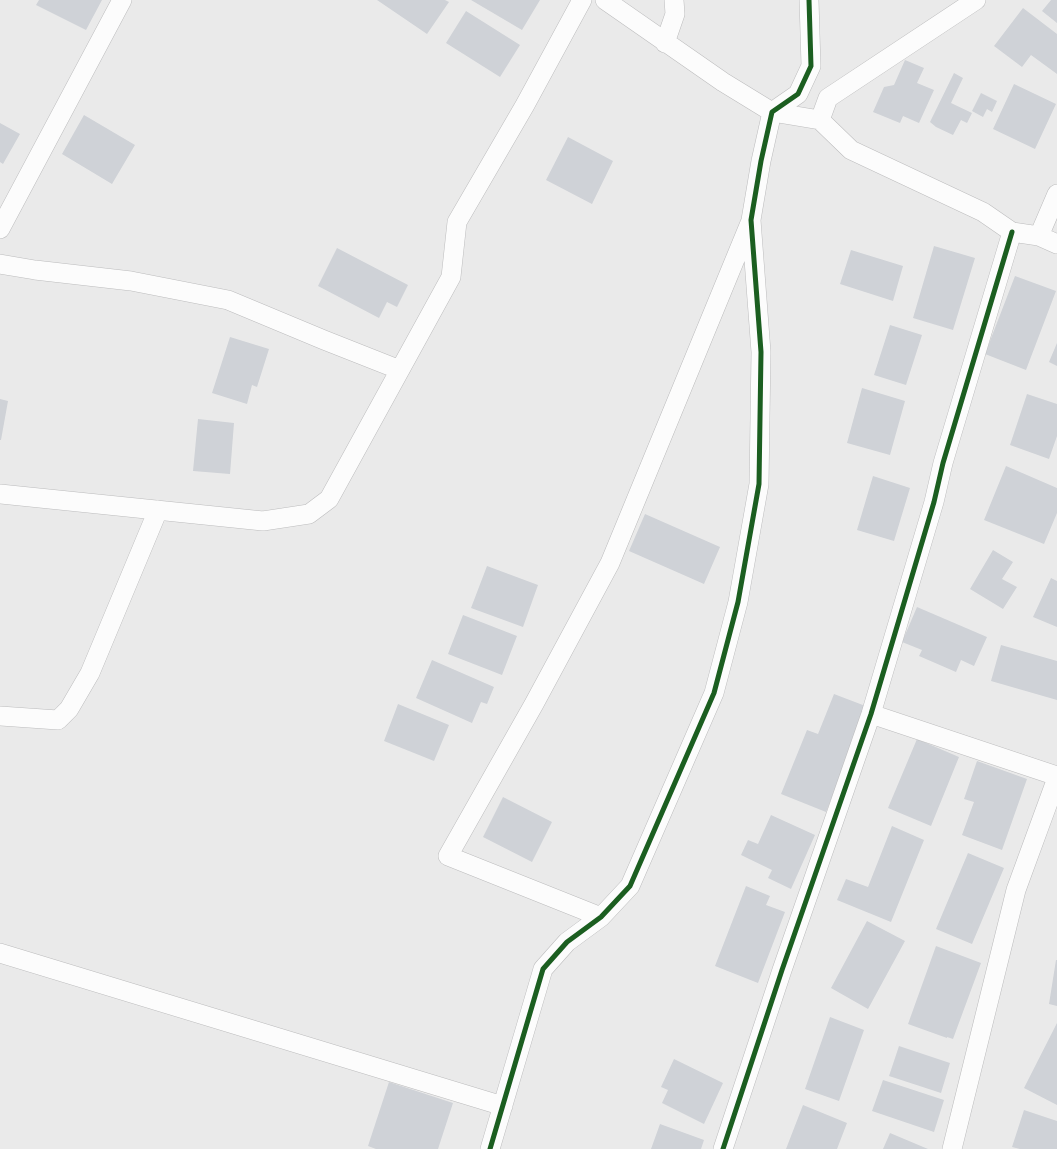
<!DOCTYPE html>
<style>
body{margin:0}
canvas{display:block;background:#eaeaea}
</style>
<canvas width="1057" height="1149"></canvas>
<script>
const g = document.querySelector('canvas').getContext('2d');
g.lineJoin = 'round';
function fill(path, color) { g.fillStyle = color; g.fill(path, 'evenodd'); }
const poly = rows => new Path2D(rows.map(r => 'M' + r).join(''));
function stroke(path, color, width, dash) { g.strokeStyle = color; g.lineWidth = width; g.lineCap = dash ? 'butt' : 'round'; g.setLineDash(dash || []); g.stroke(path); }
fill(poly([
 [39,0,102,0,86,30,36,5],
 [377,0,445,0,449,2,427,34],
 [471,0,540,0,522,30],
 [1051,0,1057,0,1057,23,1042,11],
 [1023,8,1057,34,1057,74,1031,55,1022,67,994,46],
 [466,11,520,45,500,77,446,43],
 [905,60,924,68,917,83,934,90,919,123,903,116,900,123,873,112,884,87,894,85],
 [954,73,963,78,951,103,972,113,967,123,961,120,953,135,936,127,930,122],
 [1014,84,1056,104,1035,149,993,129],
 [981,93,997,101,992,112,987,109,983,117,972,111],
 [84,115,135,145,112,184,62,154],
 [0,123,20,134,3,164,0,162],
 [568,137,613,161,592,204,546,180],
 [934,246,975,258,953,330,913,318],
 [337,248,408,285,397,307,387,302,379,318,318,286],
 [851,250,903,266,893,301,840,284],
 [1015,276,1056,291,1026,370,985,354],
 [890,325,922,335,906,385,874,375],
 [230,337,269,349,257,387,252,385,247,404,212,393],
 [1057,343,1057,366,1049,362],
 [862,388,905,401,890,455,847,443],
 [1027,394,1057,404,1057,436,1049,459,1010,445],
 [0,399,8,401,1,440,0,440],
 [198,419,234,423,230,474,193,471],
 [1006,466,1057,488,1057,513,1044,544,984,520],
 [873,476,910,488,894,541,857,530],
 [645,514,720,547,704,584,629,551],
 [993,550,1013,562,1002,579,1017,587,1003,609,970,589],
 [487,566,538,585,523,627,471,608],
 [1051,578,1057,581,1057,627,1033,617],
 [917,607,987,637,974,666,961,660,956,672,919,656,922,650,902,642],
 [463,615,517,636,502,675,448,654],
 [1001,645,1057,661,1057,700,991,681],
 [432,660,494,687,487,704,481,702,472,723,416,698],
 [834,694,868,707,826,812,781,794,807,730,818,734],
 [398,704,449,725,434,761,384,741],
 [917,739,959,757,931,826,888,808],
 [977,761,1027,779,1002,850,962,835,974,802,964,799],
 [503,797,552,822,532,862,483,837],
 [771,815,815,835,791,889,768,878,772,870,741,855,748,840,758,844],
 [892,826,924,840,891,922,837,900,846,879,868,887],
 [968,853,1004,868,972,944,936,929],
 [746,886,770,896,766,905,785,912,758,983,715,966],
 [867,921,905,941,868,1009,831,988],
 [936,946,981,963,953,1039,947,1037,947,1038,908,1024],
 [1056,960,1057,960,1057,1006,1049,1004],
 [830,1017,864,1030,839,1101,805,1089],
 [1057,1023,1057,1105,1024,1088],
 [899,1046,950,1063,941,1093,889,1076],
 [674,1059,723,1083,704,1124,662,1103,668,1090,661,1087],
 [883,1080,944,1100,934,1132,872,1111],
 [389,1082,453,1103,438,1149,376,1149,368,1146],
 [803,1105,847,1123,837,1149,786,1149],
 [1024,1110,1057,1121,1057,1149,1020,1149,1012,1147],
 [660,1124,704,1140,701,1149,651,1149],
 [890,1133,928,1149,883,1149]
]), '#cfd2d7');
const minor = poly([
 [605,0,723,82,772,112,820,120],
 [976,0,828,98,820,120,851,150,983,212,1012,232,1039,236,1057,244],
 [665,43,675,14,674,0],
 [0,229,122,0],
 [1039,236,1057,194],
 [0,264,35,270,131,281,228,300,324,340,400,370],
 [0,494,263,521,309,514,329,499,451,277,457,222,525,105,582,0],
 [871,714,1057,776],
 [0,716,58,720,69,709,90,673,158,510],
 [601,917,448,856,534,704,610,563,750,223],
 [0,953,503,1106],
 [490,1149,543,969,567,942,601,917,630,886,714,693,738,602,759,484,761,352,751,220,761,161,772,112,798,94,811,66,809,0],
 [723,1149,782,970,871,714,934,502,943,463,1012,232],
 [952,1149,1016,890,1057,778]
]);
stroke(minor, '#bcbcbd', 20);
stroke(minor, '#fcfcfc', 19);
stroke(poly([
 [490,1149,543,969,567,942,601,917,630,886,714,693,738,602,759,484,761,352,751,220,761,161,772,112,798,94,811,66,809,0],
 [723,1149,782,970,871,714,934,502,943,463,1012,232]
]), '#1b5e20', 5);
</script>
